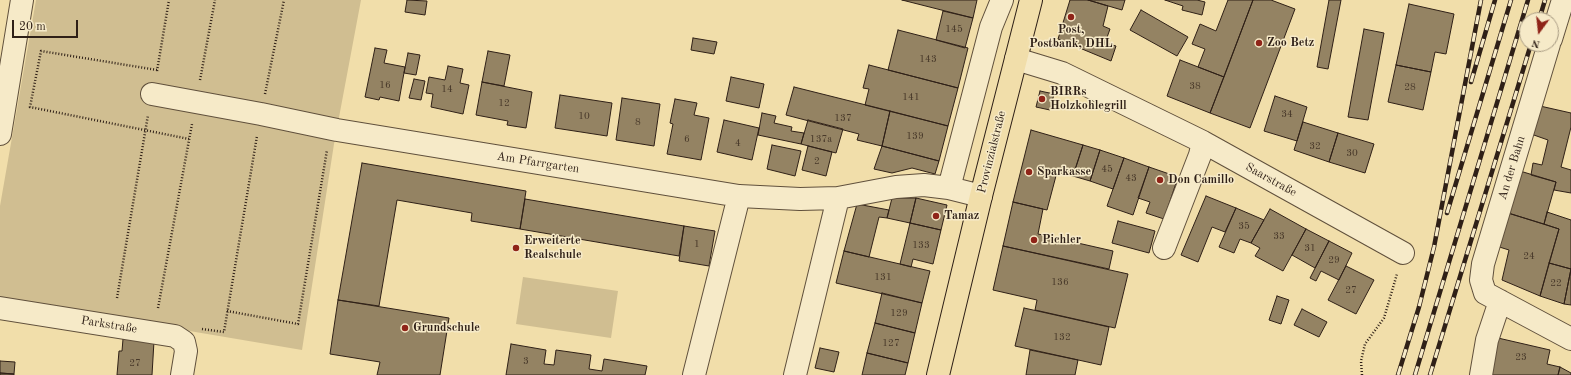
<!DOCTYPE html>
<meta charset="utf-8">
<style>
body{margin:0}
#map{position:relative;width:1571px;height:375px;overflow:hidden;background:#f1deaa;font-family:"Old Standard TT",serif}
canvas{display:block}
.north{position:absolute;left:1519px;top:12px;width:40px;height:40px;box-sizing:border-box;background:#f6eac8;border:1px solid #a69981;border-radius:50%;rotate:195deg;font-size:11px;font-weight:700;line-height:16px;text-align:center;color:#2f2017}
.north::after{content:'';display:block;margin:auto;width:14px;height:18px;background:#8f2418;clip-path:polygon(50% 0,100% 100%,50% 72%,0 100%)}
.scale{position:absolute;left:12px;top:20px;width:66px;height:18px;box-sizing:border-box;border:2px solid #2f2017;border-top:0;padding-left:5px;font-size:12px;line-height:14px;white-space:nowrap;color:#2f2017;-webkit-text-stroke:3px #f6eac8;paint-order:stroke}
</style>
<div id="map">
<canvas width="1571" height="375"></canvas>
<div class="north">N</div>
<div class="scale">20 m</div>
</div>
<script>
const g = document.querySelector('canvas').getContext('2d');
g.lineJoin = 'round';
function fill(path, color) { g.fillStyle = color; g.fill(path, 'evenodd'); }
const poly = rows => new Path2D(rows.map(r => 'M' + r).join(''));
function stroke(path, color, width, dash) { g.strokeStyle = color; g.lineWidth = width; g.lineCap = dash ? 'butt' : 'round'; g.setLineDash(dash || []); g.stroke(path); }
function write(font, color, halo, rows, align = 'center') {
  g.font = font + ' "Old Standard TT",serif'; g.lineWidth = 3; g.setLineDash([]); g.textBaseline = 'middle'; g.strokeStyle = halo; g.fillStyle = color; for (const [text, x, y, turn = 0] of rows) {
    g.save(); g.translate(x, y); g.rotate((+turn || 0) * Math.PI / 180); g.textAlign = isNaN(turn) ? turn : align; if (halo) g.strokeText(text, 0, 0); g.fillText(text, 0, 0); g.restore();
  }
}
fill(poly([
 [36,0,361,0,334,144,302,350,0,299,0,206],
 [523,277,618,291,611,338,516,324]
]), '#d0be91');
const building = poly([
 [407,0,427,1,425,15,405,12,407,0],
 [902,0,977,0,973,18,902,0],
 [1070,0,1088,0,1108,6,1103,26,1110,29,1105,43,1116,46,1111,61,1058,39,1070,0],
 [1088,0,1125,0,1122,10,1088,0],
 [1165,0,1197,0,1205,2,1202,15,1182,10,1183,6,1165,0],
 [1228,0,1253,0,1224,77,1198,67,1205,49,1192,44,1200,24,1216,31,1228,0],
 [1253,0,1271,0,1295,9,1250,128,1210,113,1253,0],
 [1329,0,1341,0,1328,69,1317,67,1329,0],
 [1409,4,1454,14,1446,54,1435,52,1431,72,1396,65,1409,4],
 [1141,10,1188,37,1177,56,1130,30,1141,10],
 [943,11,973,18,965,48,936,40,943,11],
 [1364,29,1384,33,1368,120,1348,117,1364,29],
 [898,30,968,48,958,88,888,70,898,30],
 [693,38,717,42,714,54,691,50,693,38],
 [375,48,387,50,384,63,405,67,399,101,380,97,379,100,365,97,375,48],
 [488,51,510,55,504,86,482,82,488,51],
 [408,53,420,55,416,75,404,73,408,53],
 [1180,60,1224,77,1210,113,1167,96,1180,60],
 [869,65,958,88,948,126,865,105,869,89,863,88,869,65],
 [1396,65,1431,72,1423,110,1388,102,1396,65],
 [448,66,463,69,460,83,469,85,463,114,431,107,433,94,426,93,429,77,445,80,448,66],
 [731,77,764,84,759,108,726,101,731,77],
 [414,79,425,81,421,100,409,98,414,79],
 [482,82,532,92,526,128,507,125,508,121,476,115,482,82],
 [794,87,890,111,882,146,857,140,859,134,786,115,794,87],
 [1040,91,1054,94,1050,110,1036,107,1040,91],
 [560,95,612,103,607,136,555,128,560,95],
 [1275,96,1307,107,1297,141,1264,131,1275,96],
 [622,98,660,104,654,146,616,140,622,98],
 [675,99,697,103,694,115,709,118,701,160,667,154,673,124,670,123,675,99],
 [1540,106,1571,113,1571,127,1561,167,1571,170,1571,193,1554,190,1556,182,1531,175,1533,163,1542,165,1548,140,1531,134,1540,106],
 [890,111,948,126,939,161,882,146,890,111],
 [762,113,776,116,774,123,792,127,791,131,804,133,801,144,758,135,762,113],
 [724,120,759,128,752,160,717,152,724,120],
 [808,120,843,129,836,153,801,144,808,120],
 [1303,122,1338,133,1329,162,1294,150,1303,122],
 [1031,130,1083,145,1073,176,1057,172,1047,210,1013,202,1031,130],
 [1338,133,1374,144,1365,173,1329,162,1338,133],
 [772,145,801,151,795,176,767,169,772,145],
 [1083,145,1100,150,1090,181,1073,176,1083,145],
 [808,146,832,152,826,176,802,170,808,146],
 [882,146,939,161,935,174,912,168,892,173,874,169,882,146],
 [1100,150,1124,158,1113,189,1090,181,1100,150],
 [1124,158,1149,167,1133,215,1107,206,1124,158],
 [362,163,526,191,520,229,471,221,472,213,397,200,379,306,338,300,362,163],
 [1149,167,1178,177,1164,219,1146,213,1150,202,1138,198,1149,167],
 [1520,171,1556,182,1544,224,1508,213,1520,171],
 [1206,196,1236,208,1225,232,1212,227,1198,262,1181,255,1206,196],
 [892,198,916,198,910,223,887,218,892,198],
 [916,198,947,205,941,230,910,223,916,198],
 [525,199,684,226,679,256,520,229,525,199],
 [1013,202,1043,209,1038,234,1113,251,1109,269,1003,246,1013,202],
 [857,204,889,210,887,218,879,217,869,257,844,251,857,204],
 [1236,208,1264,220,1251,243,1240,239,1234,253,1219,247,1236,208],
 [1270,209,1306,229,1283,271,1255,256,1260,248,1251,243,1270,209],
 [1547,212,1571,220,1571,269,1549,263,1559,229,1544,224,1547,212],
 [1508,213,1559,229,1540,296,1502,280,1509,250,1493,245,1508,213],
 [1118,221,1155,231,1149,253,1112,243,1118,221],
 [910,223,941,230,933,264,913,259,911,267,900,264,910,223],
 [684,226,715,231,709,266,679,261,684,226],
 [1306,229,1329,241,1315,268,1292,255,1306,229],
 [1329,241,1352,253,1339,280,1321,271,1316,281,1310,278,1329,241],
 [1003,246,1128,274,1115,328,1035,310,1037,300,993,290,1003,246],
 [844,251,930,271,922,303,836,283,844,251],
 [1549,263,1571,269,1564,304,1540,296,1549,263],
 [1346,266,1374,280,1356,314,1328,300,1346,266],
 [1571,269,1571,305,1564,304,1571,269],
 [882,293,922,303,915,333,875,323,882,293],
 [1277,296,1289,300,1281,324,1269,320,1277,296],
 [338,300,449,318,440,375,377,375,380,362,330,354,338,300],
 [1024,308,1109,327,1101,365,1015,346,1024,308],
 [1302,309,1327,322,1319,337,1294,325,1302,309],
 [875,323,915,333,908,363,867,353,875,323],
 [1498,338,1550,350,1547,364,1560,367,1558,375,1490,375,1498,338],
 [123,339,154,341,152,375,117,375,119,351,122,351,123,339],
 [511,344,546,350,544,364,554,365,556,350,591,355,589,369,602,371,604,359,647,366,645,375,506,375,511,344],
 [820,348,839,352,834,372,815,368,820,348],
 [1030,350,1078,360,1075,375,1026,375,1030,350],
 [867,353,908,363,905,375,862,375,867,353],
 [0,361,15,362,14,374,0,373,0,361],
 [1560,367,1571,373,1571,375,1558,375,1560,367],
 [0,373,14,374,14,375,0,375,0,373]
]);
fill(building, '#948363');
stroke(building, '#2f2017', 1);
const minor = poly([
 [1551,39,1563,0],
 [1549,44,1483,264,1481,280,1485,293,1571,339],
 [1016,59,1062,73,1203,142,1403,253],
 [152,94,261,114,337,130,739,196,800,199,838,198,896,187,924,185,949,188,981,196],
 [0,134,22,0],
 [949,188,991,27,1002,0],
 [1164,248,1200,155,1203,142],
 [0,308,175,336,184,342,186,351,182,375],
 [694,375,739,196],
 [795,375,838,198],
 [1481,375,1487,340,1500,301]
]);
const major = poly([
 [938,375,981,196,1031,0]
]);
stroke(minor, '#60503c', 24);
stroke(major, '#2f2017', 24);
stroke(poly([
 [157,70,41,51,30,107,189,139],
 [157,71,169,0],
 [200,80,215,0],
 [265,94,284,0],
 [117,298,148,115],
 [158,308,192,124],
 [227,311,298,324,327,150],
 [202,329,224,332,257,136],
 [1362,375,1361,361,1365,344,1384,318,1397,274]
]), '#2f2017', 2.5, [1, 2]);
stroke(minor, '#f6eac8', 22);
stroke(major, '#f1deaa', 22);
const rail = poly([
 [1539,20,1545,0],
 [1471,82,1495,0],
 [1447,213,1511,0],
 [1398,375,1419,307,1434,247,1481,0],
 [1415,375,1528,0],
 [1430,375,1531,44]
]);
stroke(rail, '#2f2017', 4.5);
stroke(rail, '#f6eac8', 3, [9]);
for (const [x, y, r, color] of [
 [1071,17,4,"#8f2418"],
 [1259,43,4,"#8f2418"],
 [1042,99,4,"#8f2418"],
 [1029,172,4,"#8f2418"],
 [1160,180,4,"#8f2418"],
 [936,216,4,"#8f2418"],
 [1034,240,4,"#8f2418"],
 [516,248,4,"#8f2418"],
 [405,328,4,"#8f2418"]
]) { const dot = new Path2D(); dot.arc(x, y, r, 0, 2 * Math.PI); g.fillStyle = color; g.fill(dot); stroke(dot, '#f6eac8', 1.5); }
write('10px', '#48392a', null, [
 ["145",954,29],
 ["143",928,59],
 ["16",385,85],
 ["38",1195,86],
 ["28",1410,87],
 ["14",447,89],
 ["141",911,97],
 ["12",504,103],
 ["34",1287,114],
 ["10",584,116],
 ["137",843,118],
 ["8",638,122],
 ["139",915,136],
 ["6",687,139],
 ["137a",821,139],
 ["4",738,143],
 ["32",1315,146],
 ["30",1352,153],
 ["2",817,161],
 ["45",1107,169],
 ["43",1131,178],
 ["35",1244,226],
 ["33",1279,236],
 ["1",697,244],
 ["133",921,245],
 ["31",1310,248],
 ["24",1529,256],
 ["29",1334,260],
 ["131",883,277],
 ["136",1060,282],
 ["22",1556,283],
 ["27",1351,290],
 ["129",899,313],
 ["132",1062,337],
 ["127",891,343],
 ["23",1521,357],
 ["3",526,361],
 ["27",135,363]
]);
write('bold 12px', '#2f2017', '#f6eac8', [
 ["Post,",1071,30,"center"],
 ["Postbank, DHL",1071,44,"center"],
 ["Zoo Betz",1267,43],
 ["BIRRs",1050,92],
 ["Holzkohlegrill",1050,106],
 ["Sparkasse",1037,172],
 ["Don Camillo",1168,180],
 ["Tamaz",944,216],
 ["Pichler",1042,240],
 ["Erweiterte",524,241],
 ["Realschule",524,255],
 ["Grundschule",413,328]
], 'left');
write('12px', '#2f2017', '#f6eac8', [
 ["Provinzialstraße",992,152,-76],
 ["Am Pfarrgarten",538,163,9],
 ["An der Bahn",1512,168,-73],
 ["Saarstraße",1271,180,29],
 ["Parkstraße",109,325,9]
]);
</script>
